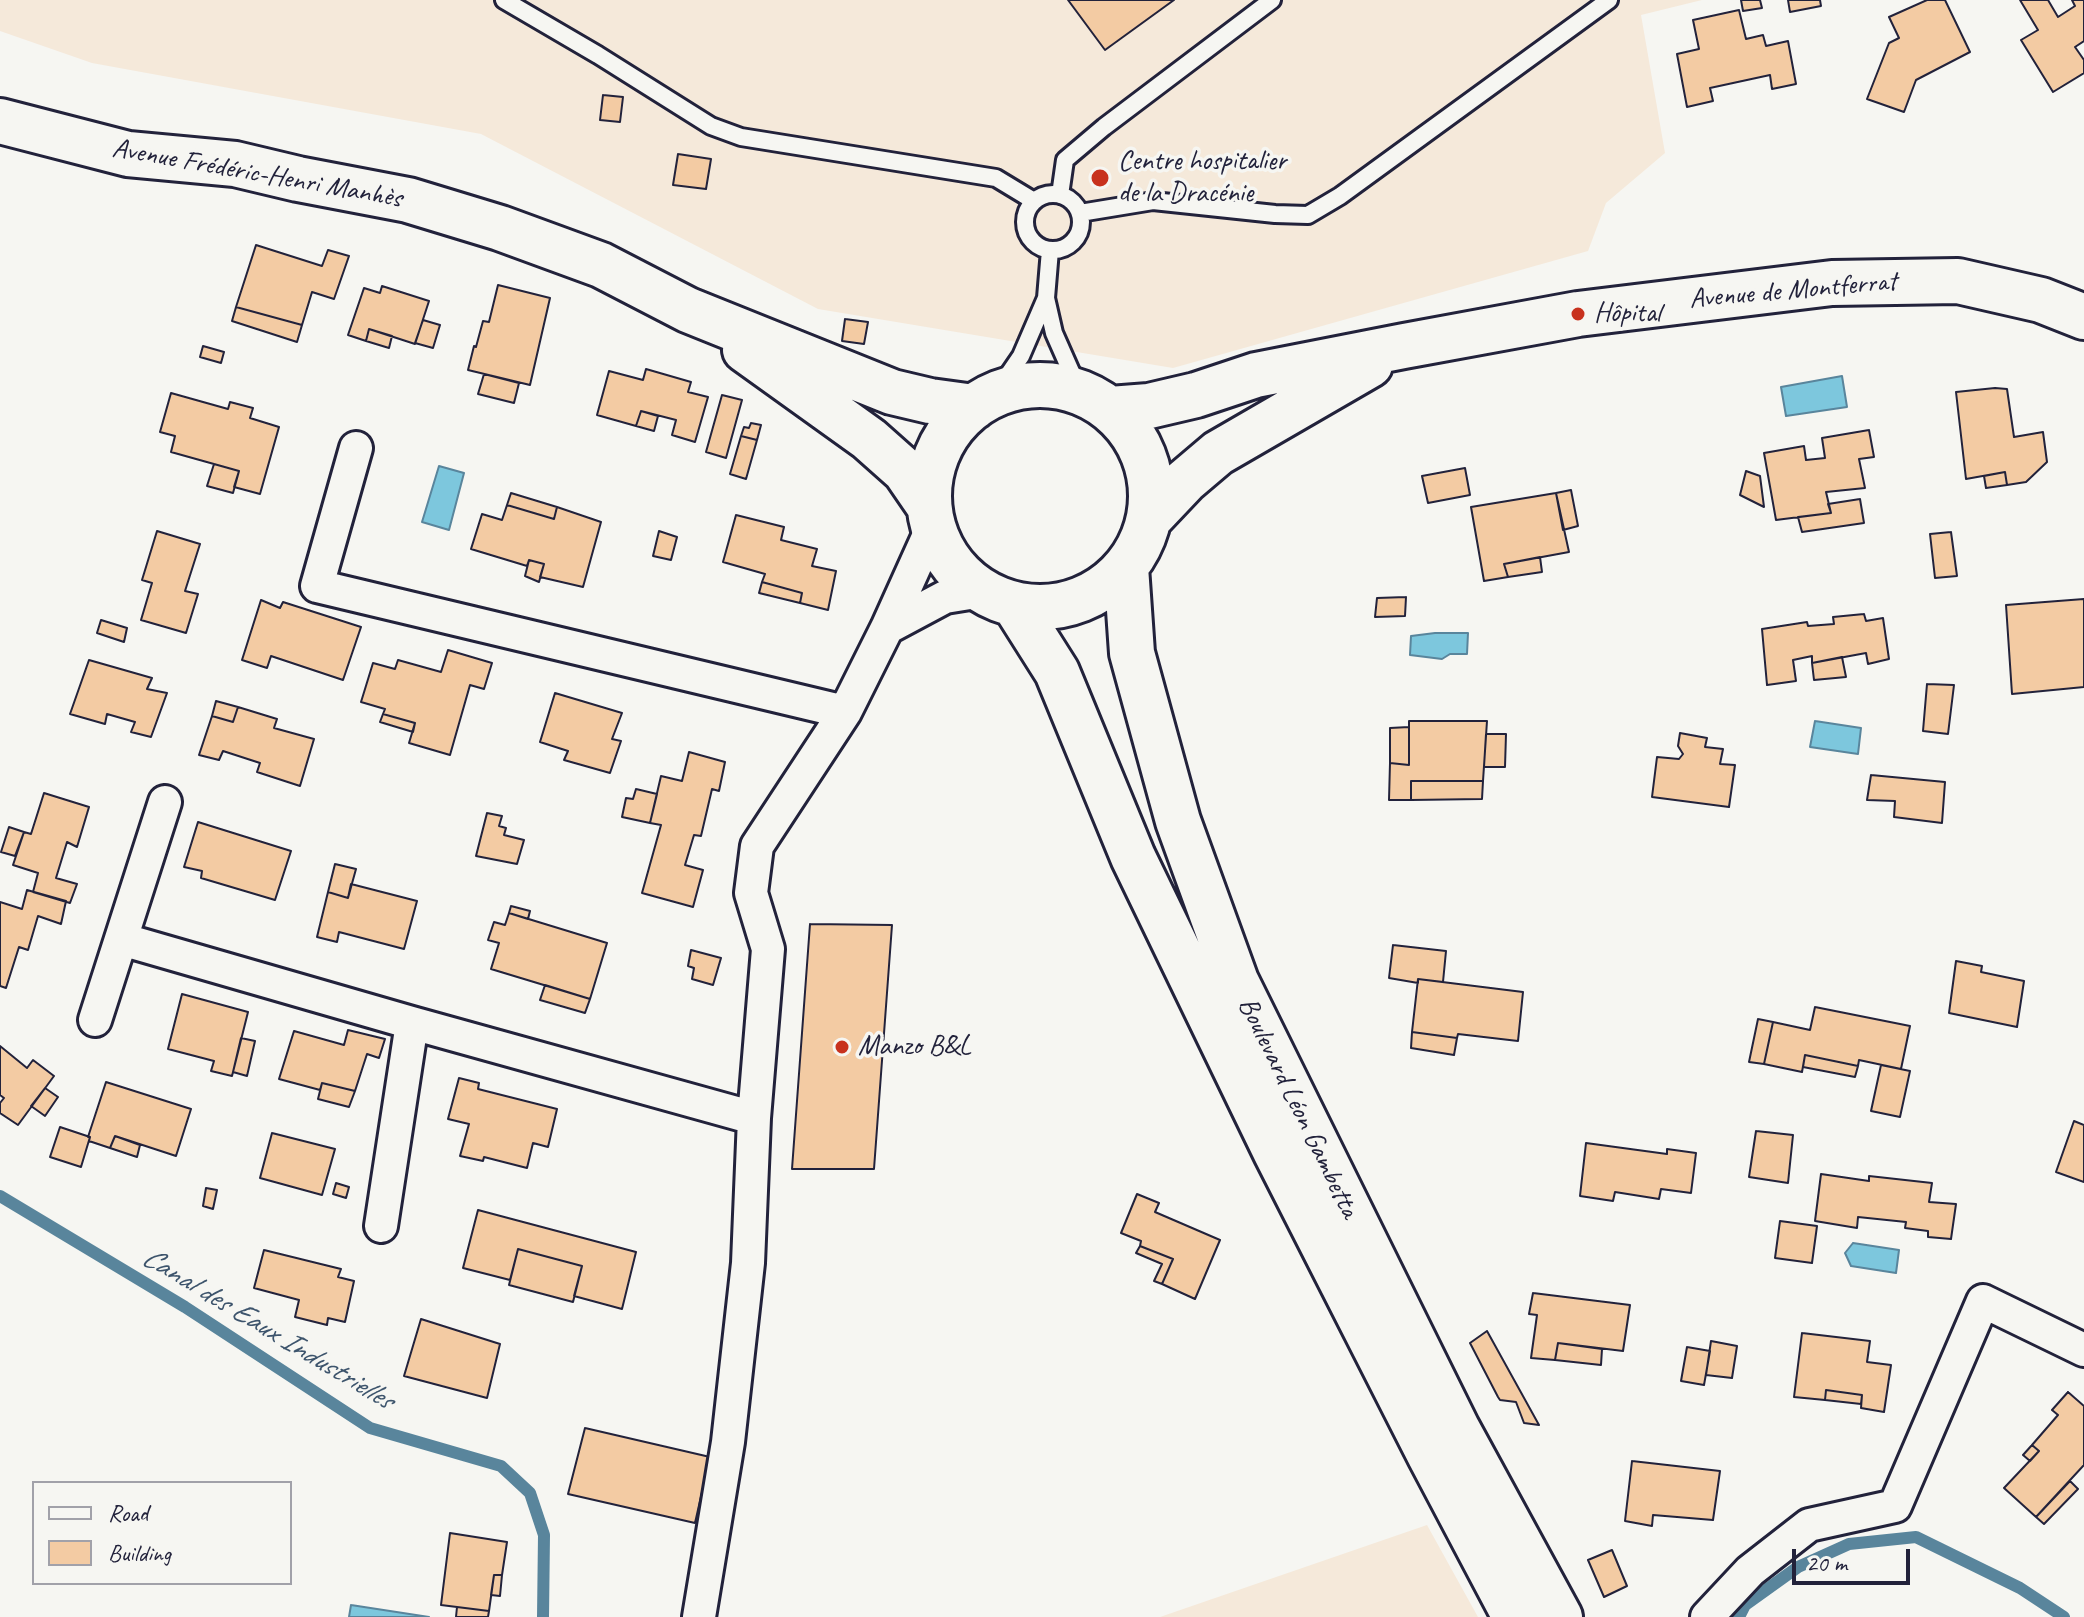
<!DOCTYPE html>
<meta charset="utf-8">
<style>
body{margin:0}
#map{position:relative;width:2084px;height:1617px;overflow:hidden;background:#f6f6f2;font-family:Caveat,sans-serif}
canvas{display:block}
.legend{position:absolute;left:32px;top:1481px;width:260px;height:104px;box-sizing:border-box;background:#f6f6f2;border:2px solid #a1a1a9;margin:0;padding:10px 14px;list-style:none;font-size:24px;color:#22223b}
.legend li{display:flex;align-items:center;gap:16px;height:40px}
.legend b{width:40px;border:2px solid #a1a1a9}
.scale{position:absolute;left:1792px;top:1549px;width:118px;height:36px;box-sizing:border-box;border:4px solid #22223b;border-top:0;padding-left:10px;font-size:24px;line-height:28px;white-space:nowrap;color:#22223b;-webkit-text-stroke:6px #f6f6f2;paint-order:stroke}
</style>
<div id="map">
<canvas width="2084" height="1617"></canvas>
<ul class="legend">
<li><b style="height:10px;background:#f6f6f2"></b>Road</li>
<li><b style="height:22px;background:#f3cba3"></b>Building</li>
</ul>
<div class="scale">20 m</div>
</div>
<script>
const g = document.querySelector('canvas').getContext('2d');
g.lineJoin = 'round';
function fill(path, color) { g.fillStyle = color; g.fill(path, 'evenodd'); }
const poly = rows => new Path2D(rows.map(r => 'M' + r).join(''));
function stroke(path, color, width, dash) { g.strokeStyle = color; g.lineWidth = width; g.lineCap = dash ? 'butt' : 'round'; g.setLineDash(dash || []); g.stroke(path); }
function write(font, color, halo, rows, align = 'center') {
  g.font = font + ' Caveat,sans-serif'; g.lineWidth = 7; g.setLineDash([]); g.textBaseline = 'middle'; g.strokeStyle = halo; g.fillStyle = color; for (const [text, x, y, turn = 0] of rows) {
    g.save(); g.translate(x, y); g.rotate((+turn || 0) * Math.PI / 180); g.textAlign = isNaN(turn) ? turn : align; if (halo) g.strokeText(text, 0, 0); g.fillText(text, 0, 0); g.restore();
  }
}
fill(poly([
 [0,0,1702,0,1641,15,1665,153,1606,203,1588,251,1173,368,818,309,481,134,92,63,0,31],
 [1427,1525,1478,1617,1160,1617]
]), '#f5e9da');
const water = poly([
 [1842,376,1847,407,1786,416,1781,387,1842,376],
 [439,466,464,473,449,530,422,522,439,466],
 [1435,633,1468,633,1467,654,1450,654,1442,659,1410,655,1411,636,1435,633],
 [1815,721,1861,728,1858,754,1810,747,1815,721],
 [1853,1243,1899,1250,1896,1273,1851,1266,1845,1253,1853,1243],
 [351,1605,429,1617,349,1617,351,1605]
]);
fill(water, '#7dc7dd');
stroke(water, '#59859c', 2);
stroke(poly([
 [0,1196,185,1307,370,1428,501,1466,530,1493,544,1535,543,1617],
 [1739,1617,1745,1605,1798,1567,1849,1544,1916,1537,2020,1588,2064,1617]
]), '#59859c', 12);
const building = poly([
 [1068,0,1174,0,1105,50,1068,0],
 [1741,0,1760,0,1762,8,1743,11,1741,0],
 [1788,0,1820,0,1821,6,1790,12,1788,0],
 [1927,0,1945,0,1970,52,1916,80,1904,112,1867,99,1889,43,1899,38,1889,17,1927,0],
 [2020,0,2048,0,2058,17,2075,6,2072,0,2084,0,2084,41,2075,47,2084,60,2084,73,2053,92,2021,40,2038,30,2020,0],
 [1739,10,1746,39,1763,35,1766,46,1788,41,1796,84,1772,89,1770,75,1710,88,1713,101,1687,107,1677,54,1699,49,1693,20,1739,10],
 [603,95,623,97,620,122,600,120,603,95],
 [678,154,711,159,706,189,673,185,678,154],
 [256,245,322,266,328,250,349,256,334,299,312,292,302,325,236,307,256,245],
 [498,285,550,298,530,385,468,370,474,346,476,347,483,321,489,322,498,285],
 [382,286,429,301,415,344,369,329,366,341,348,335,364,288,380,293,382,286],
 [236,307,302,325,297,342,232,321,236,307],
 [845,319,868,322,864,344,842,341,845,319],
 [423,320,440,325,433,348,415,343,423,320],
 [369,329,392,336,389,348,366,341,369,329],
 [203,346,224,352,221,363,200,357,203,346],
 [646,369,691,382,688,392,708,397,695,442,672,435,676,420,641,411,636,426,597,415,609,371,643,380,646,369],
 [484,374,519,383,514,403,478,394,484,374],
 [1995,388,2007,389,2014,437,2043,432,2047,462,2026,482,2007,485,2005,472,1966,479,1956,392,1995,388],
 [171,393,228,409,230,402,253,408,250,418,279,427,260,494,234,487,239,471,171,452,175,436,160,432,171,393],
 [722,395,742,400,726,458,706,452,722,395],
 [641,411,658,416,654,431,636,426,641,411],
 [751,423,761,425,757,440,741,436,744,427,749,428,751,423],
 [1869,430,1874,457,1859,459,1865,488,1826,492,1831,513,1776,520,1764,453,1804,446,1806,460,1825,458,1822,438,1869,430],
 [741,436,757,440,746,479,730,474,741,436],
 [214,464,239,471,233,493,207,486,214,464],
 [1465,468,1470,495,1428,503,1422,476,1465,468],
 [1746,471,1760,476,1764,507,1740,495,1746,471],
 [2005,472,2007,485,1986,488,1984,476,2005,472],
 [1571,490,1578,526,1563,530,1556,493,1571,490],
 [511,493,557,507,554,519,507,505,511,493],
 [1556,493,1569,552,1504,564,1508,577,1484,581,1471,507,1556,493],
 [1860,499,1864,523,1802,532,1798,517,1831,513,1828,504,1860,499],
 [507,505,554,519,557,507,601,522,583,587,540,577,544,564,529,560,527,566,471,549,482,514,502,520,507,505],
 [736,515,784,527,781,540,817,549,812,566,836,571,828,610,800,603,802,593,762,582,765,574,723,562,736,515],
 [157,531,200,544,185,591,198,594,186,633,141,620,152,583,142,580,157,531],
 [659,531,677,537,671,560,653,556,659,531],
 [1951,532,1957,576,1935,578,1930,534,1951,532],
 [1540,557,1542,572,1508,577,1504,564,1540,557],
 [529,560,544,564,539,582,525,576,529,560],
 [762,582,802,593,800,603,759,593,762,582],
 [1406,597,1405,616,1375,617,1377,598,1406,597],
 [2084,599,2084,687,2012,694,2006,605,2084,599],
 [261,600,280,608,283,602,361,627,343,680,271,656,267,668,242,660,261,600],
 [1864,614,1866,621,1883,618,1889,659,1868,664,1866,653,1812,663,1812,656,1793,660,1796,681,1767,685,1762,629,1807,622,1808,626,1834,624,1833,617,1864,614],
 [101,620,127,628,124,642,97,633,101,620],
 [448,650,492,663,484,689,470,685,450,755,409,743,415,723,383,714,385,709,361,702,373,663,395,669,398,660,441,672,448,650],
 [1842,657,1846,677,1814,680,1812,663,1842,657],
 [89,660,152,678,147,689,167,693,151,737,131,732,135,722,107,714,105,724,70,714,89,660],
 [1927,684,1954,685,1948,734,1923,731,1927,684],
 [555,693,622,713,612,739,621,741,610,773,564,760,568,751,540,742,555,693],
 [216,701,238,707,233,722,212,716,216,701],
 [238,707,277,719,274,728,314,739,300,786,257,772,260,763,223,751,219,760,199,755,212,716,233,722,238,707],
 [383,714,415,723,413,732,380,722,383,714],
 [1409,721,1487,721,1483,781,1411,781,1411,800,1389,800,1390,763,1409,765,1409,721],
 [1409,727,1409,765,1390,763,1390,728,1409,727],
 [1680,733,1707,738,1705,747,1723,749,1720,764,1735,765,1729,807,1652,797,1657,757,1679,759,1683,754,1678,746,1680,733],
 [1486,734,1506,734,1505,767,1484,767,1486,734],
 [689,752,725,762,719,791,712,789,701,836,694,835,685,865,703,870,693,907,642,893,661,825,650,823,661,776,682,781,689,752],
 [1871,775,1945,782,1942,823,1894,817,1895,801,1867,800,1871,775],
 [1411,781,1483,781,1482,799,1411,800,1411,781],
 [636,789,657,794,650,823,622,817,626,798,633,799,636,789],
 [44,793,89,807,77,847,67,842,56,878,77,884,70,903,33,892,38,873,13,865,24,832,31,834,44,793],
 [487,813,502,816,499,826,506,828,504,835,524,840,517,864,476,856,487,813],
 [198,822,291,851,275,900,201,878,202,871,184,867,198,822],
 [9,827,24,832,15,856,1,852,9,827],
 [335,864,356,869,348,898,328,892,335,864],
 [351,884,417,901,404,949,339,932,337,942,317,937,328,892,348,898,351,884],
 [27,890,66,901,61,924,38,916,28,950,19,947,6,988,0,986,0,902,22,909,27,890],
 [511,906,530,911,528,919,509,913,511,906],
 [509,913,607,943,590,999,491,969,499,943,488,940,494,922,505,925,509,913],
 [810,924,892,925,874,1169,792,1169,810,924],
 [1393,945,1446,951,1443,982,1418,979,1418,983,1389,978,1393,945],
 [691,950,721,958,713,985,692,979,694,968,688,966,691,950],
 [1956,961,1982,966,1981,972,2024,981,2017,1027,1949,1013,1956,961],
 [1418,979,1523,992,1518,1041,1458,1034,1457,1038,1412,1032,1418,979],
 [545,985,590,999,585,1013,540,1000,545,985],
 [182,994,248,1012,232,1076,211,1071,214,1061,168,1049,182,994],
 [1815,1007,1910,1026,1901,1069,1859,1060,1858,1066,1805,1055,1802,1072,1764,1064,1773,1022,1810,1030,1815,1007],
 [1758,1019,1773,1022,1764,1064,1749,1062,1758,1019],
 [348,1030,385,1039,379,1058,367,1054,355,1091,322,1083,320,1090,279,1079,294,1031,344,1045,348,1030],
 [1412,1032,1457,1038,1454,1055,1411,1048,1412,1032],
 [241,1038,255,1041,247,1076,233,1072,241,1038],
 [0,1046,27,1068,33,1060,54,1076,18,1125,0,1113,0,1103,4,1098,0,1095,0,1046],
 [1805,1055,1858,1066,1855,1077,1803,1067,1805,1055],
 [1881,1065,1910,1071,1900,1117,1871,1111,1881,1065],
 [459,1078,479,1083,478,1089,557,1109,548,1147,533,1143,527,1168,484,1157,483,1161,460,1156,469,1124,448,1119,459,1078],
 [106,1082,191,1109,176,1156,115,1136,110,1148,89,1141,90,1137,88,1137,106,1082],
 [322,1083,355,1091,349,1107,318,1099,322,1083],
 [45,1088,58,1097,45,1116,31,1106,45,1088],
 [2074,1121,2084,1125,2084,1182,2056,1172,2074,1121],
 [60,1127,90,1137,81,1167,50,1157,60,1127],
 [1756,1131,1793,1135,1788,1183,1749,1177,1756,1131],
 [272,1133,335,1149,322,1195,260,1178,272,1133],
 [115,1136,140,1145,137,1157,110,1148,115,1136],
 [1586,1143,1667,1154,1667,1149,1696,1153,1691,1193,1661,1189,1659,1199,1615,1192,1613,1201,1580,1196,1586,1143],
 [1821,1174,1869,1181,1869,1176,1932,1183,1929,1202,1956,1204,1951,1239,1928,1237,1928,1231,1905,1228,1906,1222,1858,1217,1857,1228,1815,1221,1821,1174],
 [336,1183,349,1187,346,1198,333,1194,336,1183],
 [206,1188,217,1190,213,1209,203,1206,206,1188],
 [1137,1194,1159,1203,1155,1212,1220,1240,1195,1299,1162,1284,1173,1259,1140,1246,1141,1241,1121,1233,1137,1194],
 [478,1210,636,1252,622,1309,574,1296,582,1266,518,1249,510,1280,463,1268,478,1210],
 [1780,1221,1817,1226,1812,1263,1775,1258,1780,1221],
 [1140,1246,1173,1259,1162,1284,1154,1281,1162,1264,1136,1253,1140,1246],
 [518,1249,582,1266,573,1302,509,1285,518,1249],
 [264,1250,341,1269,338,1277,354,1281,345,1322,328,1318,327,1325,295,1317,299,1300,254,1288,264,1250],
 [1533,1293,1630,1305,1623,1351,1558,1343,1555,1360,1531,1358,1537,1315,1529,1314,1533,1293],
 [421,1319,500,1344,487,1398,404,1376,421,1319],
 [1487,1331,1539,1425,1524,1423,1516,1402,1500,1400,1498,1397,1470,1343,1487,1331],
 [1802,1333,1870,1341,1867,1362,1891,1365,1884,1412,1861,1408,1862,1395,1826,1390,1825,1400,1794,1397,1802,1333],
 [1711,1341,1737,1346,1732,1378,1706,1375,1711,1341],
 [1558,1343,1602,1349,1601,1365,1555,1360,1558,1343],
 [1687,1347,1710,1351,1704,1385,1681,1381,1687,1347],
 [1826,1390,1862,1395,1861,1404,1825,1400,1826,1390],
 [2068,1392,2084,1406,2084,1465,2036,1517,2004,1488,2039,1451,2032,1445,2058,1415,2052,1410,2068,1392],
 [585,1428,710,1457,695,1523,568,1494,585,1428],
 [2032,1445,2039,1451,2030,1461,2023,1455,2032,1445],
 [1632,1461,1720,1471,1713,1520,1653,1515,1652,1526,1625,1521,1632,1461],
 [2070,1481,2078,1489,2044,1524,2036,1517,2070,1481],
 [450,1533,507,1542,502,1575,494,1575,489,1611,441,1605,450,1533],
 [1612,1550,1627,1586,1604,1597,1588,1560,1612,1550],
 [494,1575,502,1575,500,1596,491,1595,494,1575],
 [457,1607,489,1611,488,1617,456,1617,457,1607]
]);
fill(building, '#f3cba3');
stroke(building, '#22223b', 2);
const lane = poly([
 [504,0,598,55,711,126,741,137,996,178,1034,201],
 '1025 222a28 28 0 1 1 56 0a28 28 0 1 1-56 0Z',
 [1060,195,1065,160,1104,127,1272,0],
 [1080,213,1153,201,1275,214,1308,215,1340,196,1609,0],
 [1050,250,1046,298,1054,333,1080,392],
 [995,394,1021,356,1046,298]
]);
const street = poly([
 [356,448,317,586,845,712],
 [887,628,945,597,982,591],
 [165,802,121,939,412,1023,754,1118],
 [95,1020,121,939],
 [381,1226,412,1023],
 [699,1617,728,1442,748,1263,754,1118,768,949,751,893,757,846,845,712,887,628,933,526],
 [1707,1617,1750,1571,1809,1525,1895,1506,1983,1301,2084,1350]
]);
const secondary = poly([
 [0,121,128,154,235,164,298,179,408,200,500,228,601,265,688,310,892,392,930,401,974,407],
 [745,350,869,439,905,471,929,506],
 '929 496a111 111 0 1 1 222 0a111 111 0 1 1-222 0Z',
 [1110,409,1149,406,1196,395,1256,375,1404,346,1578,314,1832,283,1958,281,2041,300,2084,317],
 [1149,519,1185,481,1218,453,1370,365],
 [1126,567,1132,653,1178,821,1236,981,1457,1428,1560,1617],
 [1014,604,1057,672,1133,857,1276,1153,1430,1456,1515,1617]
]);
stroke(lane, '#22223b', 22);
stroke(street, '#22223b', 38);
stroke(secondary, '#22223b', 50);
stroke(lane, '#f6f6f2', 16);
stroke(street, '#f6f6f2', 32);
stroke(secondary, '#f6f6f2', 44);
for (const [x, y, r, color] of [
 [1100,178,10,"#c8321e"],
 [1578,314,8,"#c8321e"],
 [842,1047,8,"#c8321e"]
]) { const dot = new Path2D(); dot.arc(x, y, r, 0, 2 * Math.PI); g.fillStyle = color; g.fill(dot); stroke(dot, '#f6f6f2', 3); }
write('28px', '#22223b', '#f6f6f2', [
 ["Centre hospitalier",1118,162],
 ["de la Dracénie",1118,194],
 ["Hôpital",1594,314],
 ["Manzo B&L",858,1047]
], 'left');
write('28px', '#22223b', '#f6f6f2', [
 ["Avenue Frédéric-Henri Manhès",257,174,10],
 ["Avenue de Montferrat",1793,291,-5],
 ["Boulevard Léon Gambetta",1298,1108,64]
]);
write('italic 30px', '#3d546c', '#f6f6f2', [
 ["Canal des Eaux Industrielles",267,1329,31]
]);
</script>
